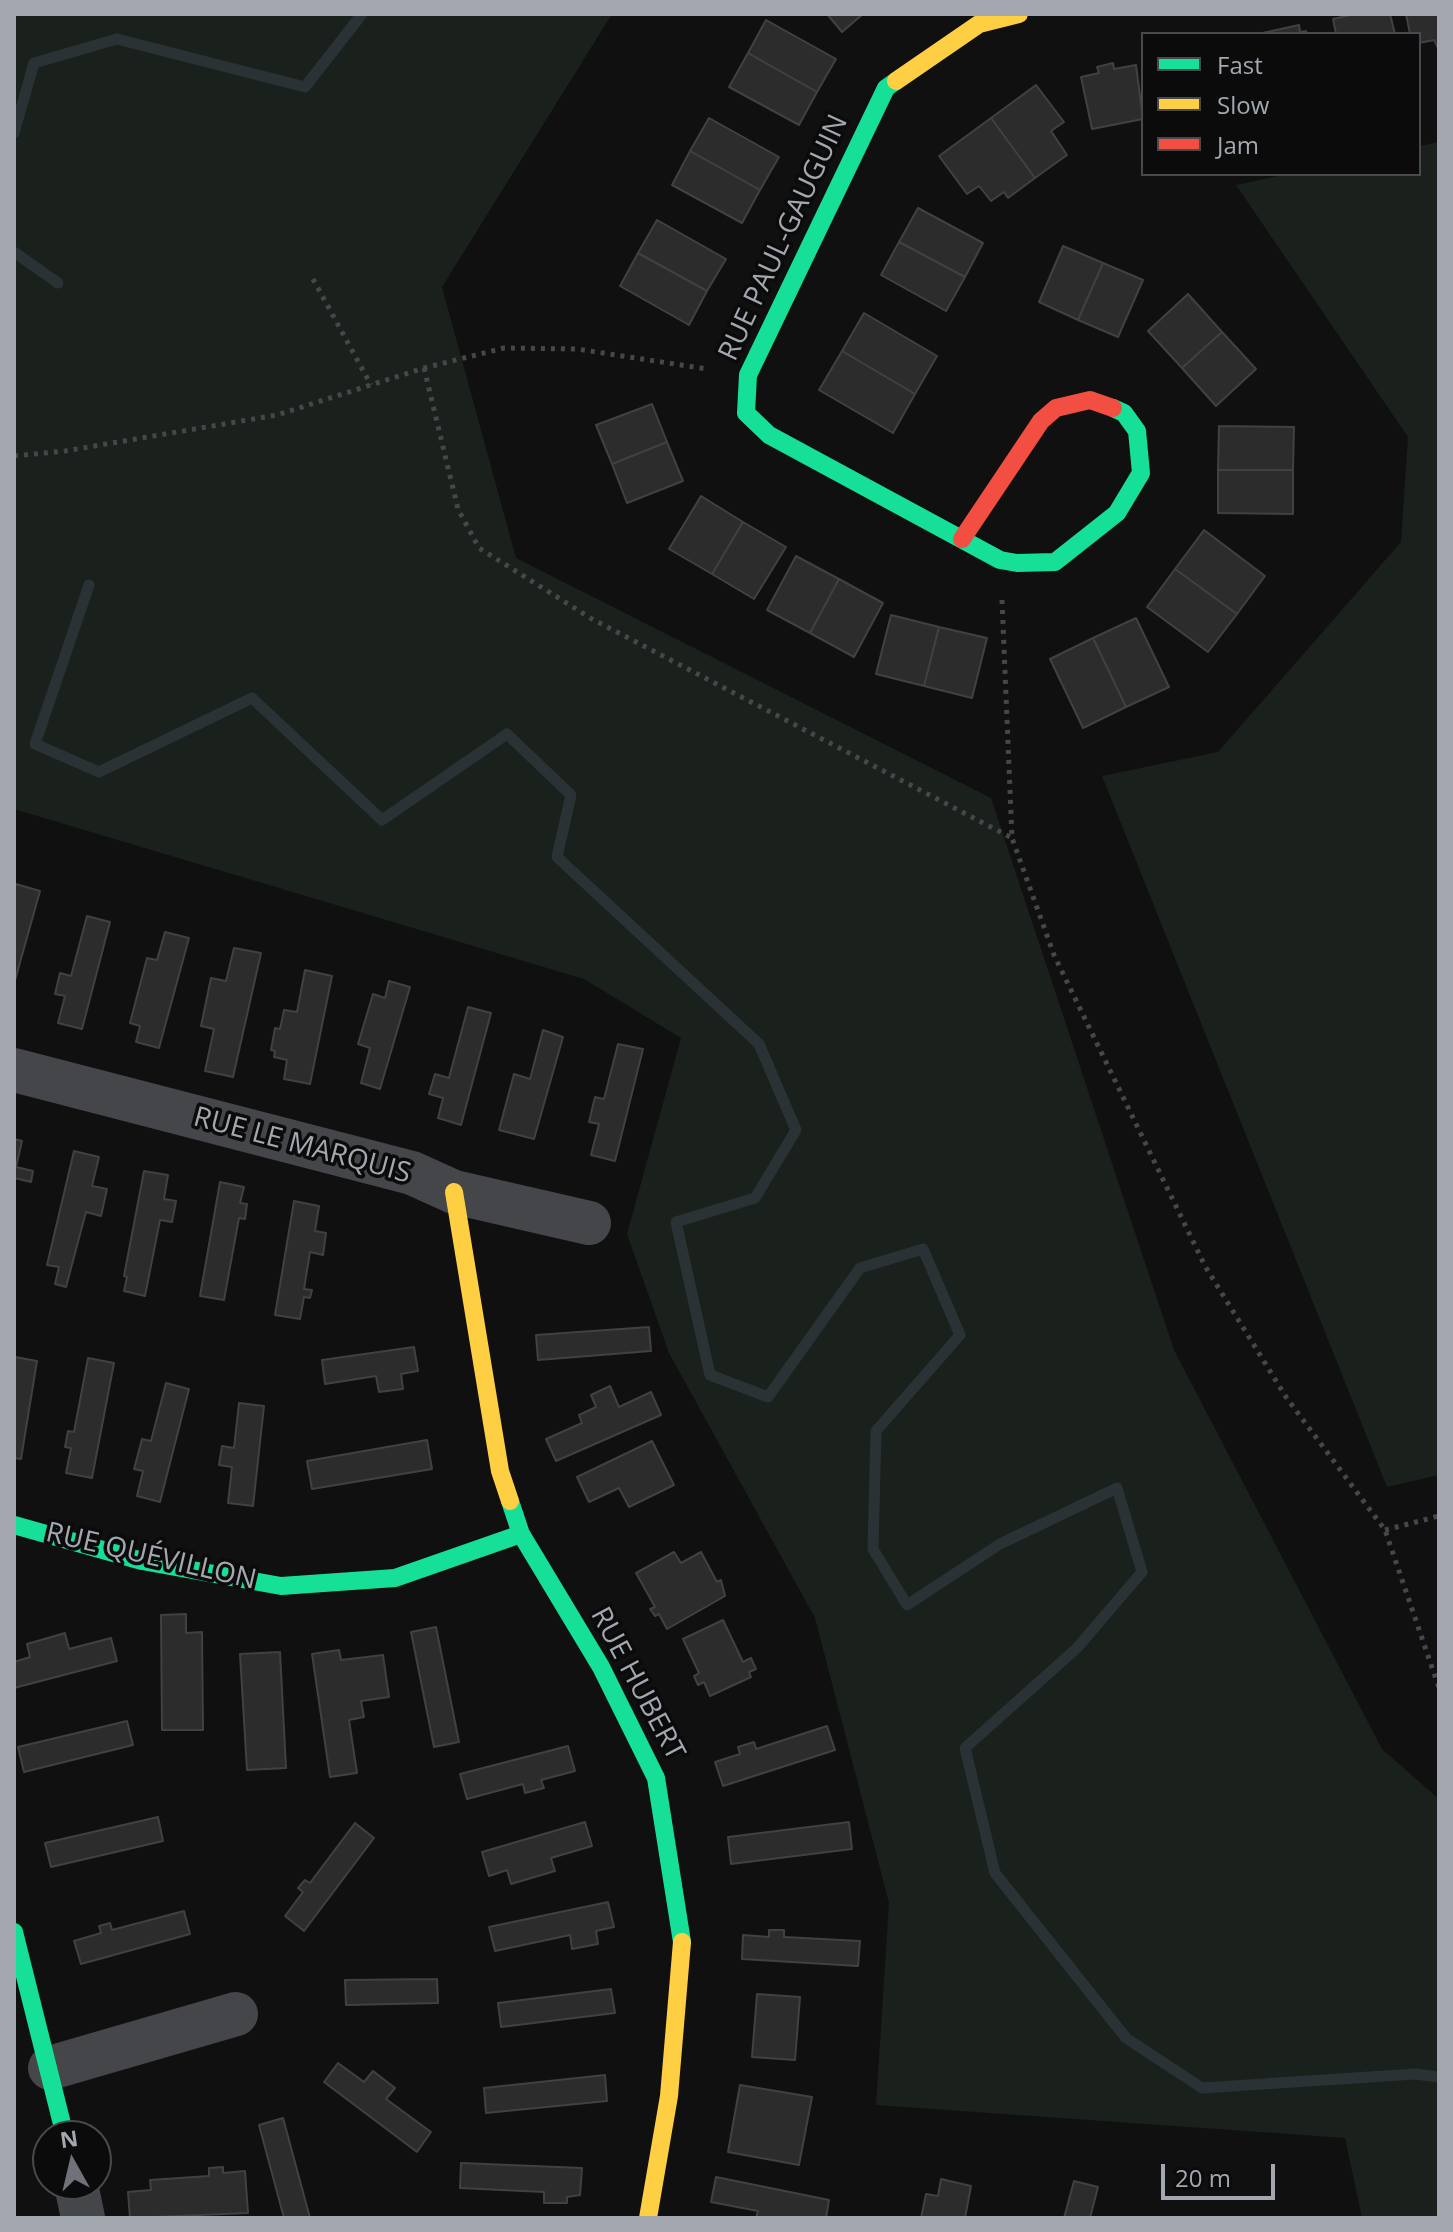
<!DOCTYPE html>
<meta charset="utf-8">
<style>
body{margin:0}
#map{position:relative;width:1453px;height:2232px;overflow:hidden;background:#101010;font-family:"Open Sans",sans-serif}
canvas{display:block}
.frame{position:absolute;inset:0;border:16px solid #a2a7b0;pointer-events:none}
.legend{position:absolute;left:1141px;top:32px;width:280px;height:144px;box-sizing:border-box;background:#0b0b0c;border:2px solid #47494e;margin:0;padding:10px 14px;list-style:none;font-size:24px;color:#a2a7b0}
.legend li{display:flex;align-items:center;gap:16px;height:40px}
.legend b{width:40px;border:2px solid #47494e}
.north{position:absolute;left:32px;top:2120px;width:80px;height:80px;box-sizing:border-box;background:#0b0b0c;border:2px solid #47494e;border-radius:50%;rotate:352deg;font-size:22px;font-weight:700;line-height:32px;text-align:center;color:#a2a7b0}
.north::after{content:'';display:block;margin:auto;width:28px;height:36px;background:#6f7278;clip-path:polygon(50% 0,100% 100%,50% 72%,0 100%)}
.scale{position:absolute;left:1161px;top:2164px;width:114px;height:36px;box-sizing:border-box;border:4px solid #a2a7b0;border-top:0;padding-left:10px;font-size:24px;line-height:28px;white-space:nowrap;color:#a2a7b0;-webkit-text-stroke:6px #0b0b0c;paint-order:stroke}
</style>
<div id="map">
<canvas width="1453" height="2232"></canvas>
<div class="frame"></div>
<ul class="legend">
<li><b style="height:10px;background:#16e098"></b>Fast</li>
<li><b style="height:10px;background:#ffcf43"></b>Slow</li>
<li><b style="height:10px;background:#f24e42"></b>Jam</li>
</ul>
<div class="north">N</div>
<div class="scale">20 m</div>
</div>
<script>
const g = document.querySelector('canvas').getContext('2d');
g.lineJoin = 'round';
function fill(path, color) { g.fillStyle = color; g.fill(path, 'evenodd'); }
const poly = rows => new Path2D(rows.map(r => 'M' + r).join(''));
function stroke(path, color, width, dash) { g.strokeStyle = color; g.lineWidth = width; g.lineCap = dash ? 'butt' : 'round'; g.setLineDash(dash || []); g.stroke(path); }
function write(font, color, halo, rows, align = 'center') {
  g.font = font + ' "Open Sans",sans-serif'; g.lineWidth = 7; g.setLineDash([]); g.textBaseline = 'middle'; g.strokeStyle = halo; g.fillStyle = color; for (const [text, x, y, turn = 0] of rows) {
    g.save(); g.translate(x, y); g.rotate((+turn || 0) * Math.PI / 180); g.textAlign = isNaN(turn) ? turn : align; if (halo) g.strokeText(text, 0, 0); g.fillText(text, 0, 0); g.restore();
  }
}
fill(poly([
 [14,14,612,14,442,287,516,558,991,798,1174,1350,1382,1749,1439,1799,1439,2218,1362,2218,1345,2138,876,2105,889,1903,815,1618,669,1353,627,1234,681,1038,584,979,14,809],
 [1439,142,1439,1475,1387,1487,1102,776,1218,752,1401,542,1408,437,1236,185,1288,174,1419,174,1419,146]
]), '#1a201b');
stroke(poly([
 [14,133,34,63,117,39,305,87,362,14],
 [14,252,58,283],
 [89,585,35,744,99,772,252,698,382,820,507,734,571,795,557,857,759,1044,796,1130,755,1198,676,1222,710,1375,768,1397,860,1268,923,1249,960,1335,876,1431,873,1549,907,1605,1000,1544,1117,1488,1142,1572,1077,1648,965,1748,995,1873,1126,2038,1202,2088,1415,2074,1439,2077]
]), '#2a3235', 11);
const building = poly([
 [827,14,863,14,842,32,827,14],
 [1355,14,1390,14,1395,34,1336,34,1333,19,1355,14],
 [1406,14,1439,14,1439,50,1434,40,1419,43,1419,34,1410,34,1406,14],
 [766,20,836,59,817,92,748,53,766,20],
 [1299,25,1300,32,1306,31,1307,34,1258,34,1299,25],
 [748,53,817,92,799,125,729,87,748,53],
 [1113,63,1114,69,1136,65,1143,119,1092,129,1081,77,1099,73,1097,67,1113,63],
 [1036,85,1064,122,1051,131,1067,155,1035,178,991,118,1036,85],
 [709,118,779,157,760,190,690,151,709,118],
 [991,118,1035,178,1008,198,1004,192,991,201,979,186,967,194,939,156,991,118],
 [690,151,760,190,742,223,672,185,690,151],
 [918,208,983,243,965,277,899,242,918,208],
 [657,220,726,259,707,291,638,253,657,220],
 [899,242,965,277,946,311,881,275,899,242],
 [1063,246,1103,263,1078,320,1039,302,1063,246],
 [638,253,707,291,689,325,620,286,638,253],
 [1103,263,1143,280,1118,337,1078,320,1103,263],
 [1188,294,1222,332,1182,368,1148,331,1188,294],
 [864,313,937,356,915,394,842,351,864,313],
 [1222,332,1256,369,1216,406,1182,368,1222,332],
 [842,351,915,394,893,433,819,390,842,351],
 [652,404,667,442,612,464,596,425,652,404],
 [1219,426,1294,427,1293,470,1218,470,1219,426],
 [667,442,683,481,627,503,612,464,667,442],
 [1218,470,1293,470,1293,514,1218,513,1218,470],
 [701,496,743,522,712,574,669,549,701,496],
 [743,522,786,547,754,599,712,574,743,522],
 [1204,530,1265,576,1237,614,1175,569,1204,530],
 [796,556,839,579,810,633,767,610,796,556],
 [1175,569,1237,614,1208,652,1147,607,1175,569],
 [839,579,883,603,854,657,810,633,839,579],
 [891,615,939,627,924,686,876,674,891,615],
 [1136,618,1169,687,1126,707,1093,638,1136,618],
 [939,627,987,638,972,698,924,686,939,627],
 [1093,638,1126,707,1083,728,1050,659,1093,638],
 [16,884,40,891,14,984,14,890,16,884],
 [87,916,110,922,82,1029,58,1023,65,996,55,994,60,973,71,976,87,916],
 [165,932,189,938,159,1048,136,1042,140,1026,130,1023,147,958,157,960,165,932],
 [234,948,261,953,233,1077,205,1071,214,1029,201,1026,211,978,226,981,234,948],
 [305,970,332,976,310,1084,284,1079,287,1060,274,1057,275,1051,271,1050,275,1028,280,1029,284,1010,297,1012,305,970],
 [389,981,410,987,380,1089,361,1083,370,1048,358,1044,373,994,385,998,389,981],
 [468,1007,491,1013,461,1125,438,1118,443,1098,429,1094,435,1074,449,1078,468,1007],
 [543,1030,563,1037,534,1139,499,1130,514,1074,530,1079,543,1030],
 [618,1044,643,1049,615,1161,591,1155,599,1124,589,1122,595,1097,604,1099,618,1044],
 [14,1139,22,1141,16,1167,33,1171,31,1182,14,1178,14,1139],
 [74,1151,99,1157,92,1186,107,1189,101,1216,86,1212,66,1287,55,1284,59,1267,47,1265,74,1151],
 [144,1171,168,1175,164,1199,176,1201,172,1222,160,1220,145,1296,124,1291,127,1277,124,1276,144,1171],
 [220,1182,244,1187,240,1203,247,1204,245,1219,239,1218,224,1300,200,1296,220,1182],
 [294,1201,319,1206,315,1231,326,1233,323,1255,310,1252,304,1289,312,1290,310,1298,304,1297,300,1319,275,1315,294,1201],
 [649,1327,651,1351,538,1360,536,1335,649,1327],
 [414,1347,418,1371,401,1374,403,1389,379,1392,376,1376,325,1384,322,1360,414,1347],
 [15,1357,37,1361,21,1459,14,1458,15,1357],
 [88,1358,114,1363,92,1478,66,1473,71,1448,65,1447,68,1431,74,1432,88,1358],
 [166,1383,189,1389,160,1502,137,1496,143,1471,134,1469,142,1439,151,1441,166,1383],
 [610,1386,619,1407,651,1392,661,1415,556,1461,546,1439,582,1423,579,1415,596,1407,591,1395,610,1386],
 [239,1403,264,1406,253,1506,228,1503,232,1467,219,1465,222,1446,234,1448,239,1403],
 [427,1440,432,1469,312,1489,307,1461,427,1440],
 [652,1441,674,1485,629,1507,619,1488,589,1502,577,1477,652,1441],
 [674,1552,681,1563,701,1552,717,1582,721,1580,725,1596,667,1629,659,1614,655,1616,650,1609,655,1607,636,1573,674,1552],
 [186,1614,186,1633,202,1632,203,1730,162,1730,161,1615,186,1614],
 [723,1620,743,1662,751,1658,756,1669,749,1672,751,1677,710,1696,704,1682,698,1685,694,1676,699,1673,683,1639,723,1620],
 [436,1627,459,1742,434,1747,411,1632,436,1627],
 [65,1633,69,1649,111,1638,117,1661,14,1688,14,1662,30,1657,27,1644,65,1633],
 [339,1650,341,1660,383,1655,389,1697,361,1701,364,1717,349,1720,357,1773,330,1777,312,1654,339,1650],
 [280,1652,286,1768,247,1770,240,1654,280,1652],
 [127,1721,133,1745,24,1772,18,1747,127,1721],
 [827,1726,835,1750,723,1786,715,1762,740,1754,738,1747,754,1742,756,1749,827,1726],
 [568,1746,575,1771,541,1780,544,1788,525,1793,523,1784,467,1799,460,1774,568,1746],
 [158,1817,163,1841,51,1867,45,1843,158,1817],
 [585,1822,592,1846,551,1858,555,1871,511,1884,507,1870,489,1876,482,1852,585,1822],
 [849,1822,852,1849,731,1864,728,1837,849,1822],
 [355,1823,374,1838,304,1931,285,1916,303,1892,298,1888,305,1880,310,1883,355,1823],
 [608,1902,614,1927,596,1931,598,1944,572,1949,570,1935,495,1951,489,1927,608,1902],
 [184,1911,190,1934,81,1964,74,1941,101,1933,99,1926,110,1923,112,1930,184,1911],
 [769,1930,784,1930,784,1937,860,1941,858,1966,742,1959,743,1935,769,1937,769,1930],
 [437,1979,438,2003,346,2005,345,1980,437,1979],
 [611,1989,615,2013,501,2027,498,2003,611,1989],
 [757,1994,800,1997,795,2060,752,2057,757,1994],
 [338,2063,364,2082,373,2071,395,2088,386,2099,431,2132,417,2152,324,2082,338,2063],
 [605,2075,607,2101,486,2113,484,2088,605,2075],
 [740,2085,812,2097,799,2165,728,2152,740,2085],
 [283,2118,310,2218,284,2218,259,2125,283,2118],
 [461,2163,582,2168,580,2195,567,2197,567,2203,544,2203,544,2192,460,2188,461,2163],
 [223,2167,223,2173,245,2171,248,2213,130,2218,128,2192,151,2190,150,2180,209,2176,209,2168,223,2167],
 [716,2177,829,2200,826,2218,756,2218,758,2211,711,2202,716,2177],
 [941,2179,971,2186,965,2218,921,2218,926,2194,938,2196,941,2179],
 [1074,2181,1098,2187,1090,2218,1064,2218,1074,2181]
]);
fill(building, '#2c2c2d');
stroke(building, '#404143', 2);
stroke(poly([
 [313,279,371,385],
 [424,368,458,509,479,548,592,619,1012,838],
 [14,456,65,451,277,415,424,368,504,348,577,349,707,369],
 [1002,600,1012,838,1054,955,1205,1266,1286,1397,1385,1530,1439,1688],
 [1385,1530,1439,1516]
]), '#46474a', 5, [4, 6]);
stroke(poly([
 [14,1070,412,1173,454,1192,589,1223],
 [50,2068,236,2014],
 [76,2184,83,2218]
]), '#444649', 44);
stroke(poly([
 [896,81,886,88,748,375,746,413,769,435,1000,560,1017,563,1055,562,1117,513,1141,473,1137,431,1124,413,1113,408],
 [510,1501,521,1534,601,1667,656,1778,682,1942],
 [14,1525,142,1561,281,1586,395,1578,521,1534],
 [14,1932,65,2136]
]), '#16e098', 18);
stroke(poly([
 [896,81,979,24,1019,14],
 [454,1192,500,1471,510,1501],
 [648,2218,669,2096,682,1942]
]), '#ffcf43', 18);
stroke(poly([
 [962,539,1041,421,1056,408,1090,400,1113,408]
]), '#f24e42', 18);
write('28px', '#a2a7b0', '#0b0b0c', [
 ["RUE PAUL-GAUGUIN",784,238,-65],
 ["RUE LE MARQUIS",302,1146,15],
 ["RUE QUÉVILLON",151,1557,13],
 ["RUE HUBERT",637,1684,62]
]);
</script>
